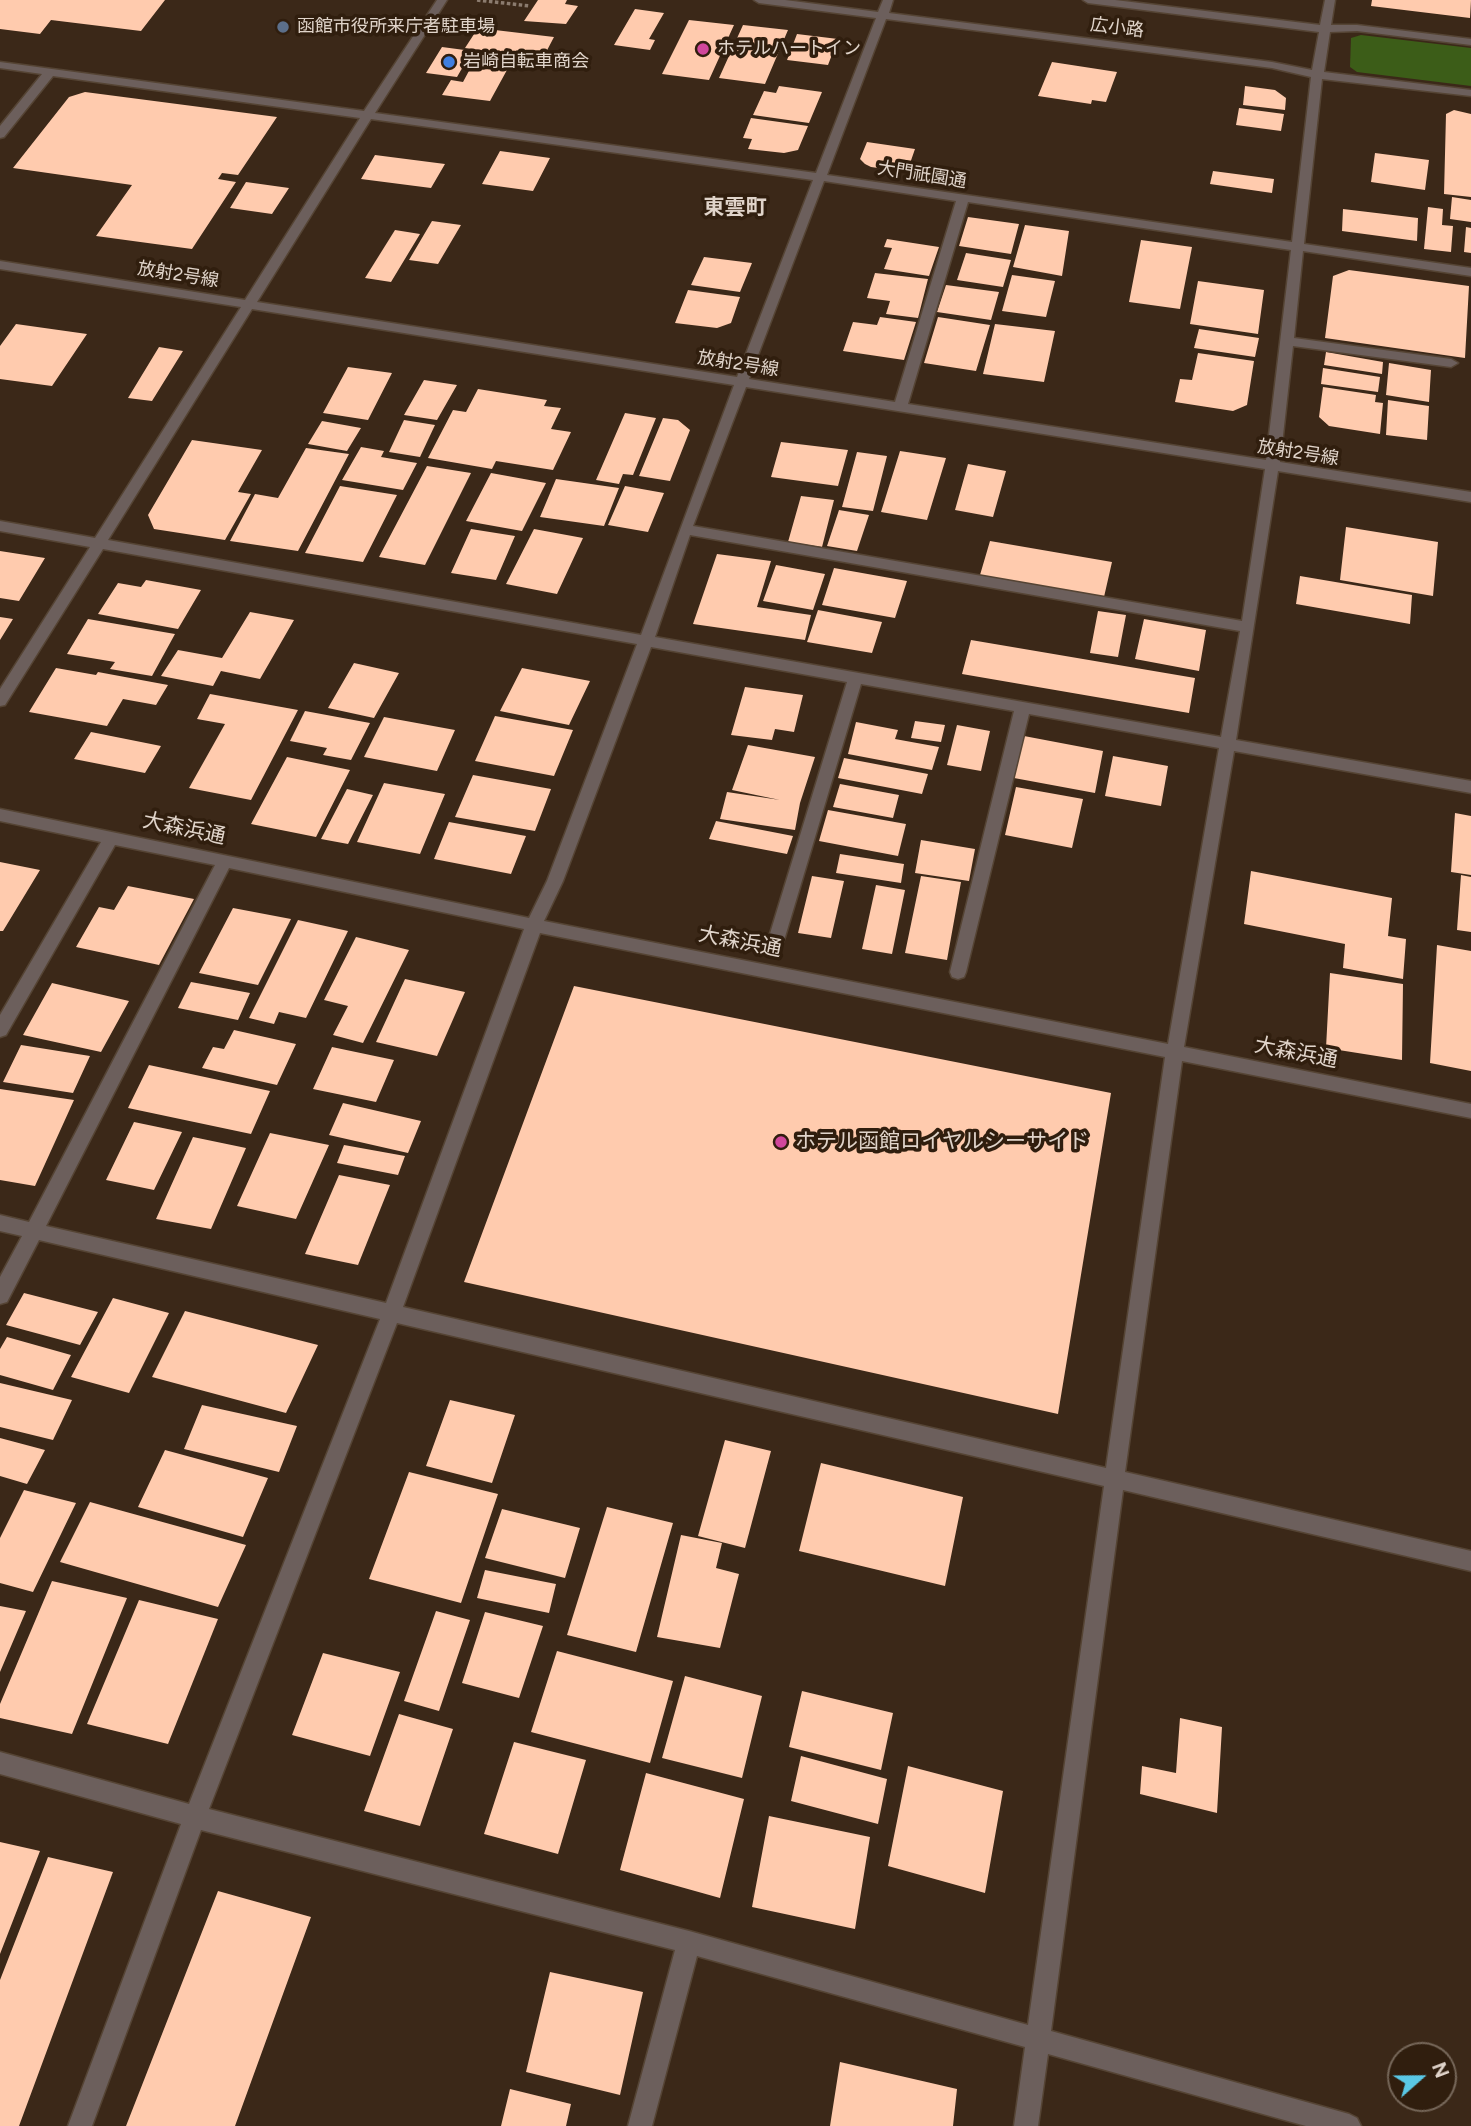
<!DOCTYPE html>
<meta charset="utf-8">
<style>
body{margin:0}
#map{position:relative;width:1471px;height:2126px;overflow:hidden;background:#3b2818;font-family:Figtree,sans-serif}
canvas{display:block}
.north{position:absolute;left:1387px;top:2042px;width:70px;height:70px;box-sizing:border-box;background:#301e0e;border:2px solid #766759;border-radius:50%;rotate:69deg;font-size:19px;font-weight:700;line-height:28px;text-align:center;color:#e0d4ca}
.north::after{content:'';display:block;margin:auto;width:24px;height:32px;background:#5ac8e5;clip-path:polygon(50% 0,100% 100%,50% 72%,0 100%)}
</style>
<div id="map">
<canvas width="1471" height="2126"></canvas>
<div class="north">N</div>
</div>
<script>
const g = document.querySelector('canvas').getContext('2d');
g.lineJoin = 'round';
function fill(path, color) { g.fillStyle = color; g.fill(path, 'evenodd'); }
const poly = rows => new Path2D(rows.map(r => 'M' + r).join(''));
function stroke(path, color, width, dash) { g.strokeStyle = color; g.lineWidth = width; g.lineCap = dash ? 'butt' : 'round'; g.setLineDash(dash || []); g.stroke(path); }
function write(font, color, halo, rows, align = 'center') {
  g.font = font + ' Figtree,"Noto Sans JP",sans-serif'; g.lineWidth = 7; g.setLineDash([]); g.textBaseline = 'middle'; g.strokeStyle = halo; g.fillStyle = color; for (const [text, x, y, turn = 0] of rows) {
    g.save(); g.translate(x, y); g.rotate((+turn || 0) * Math.PI / 180); g.textAlign = isNaN(turn) ? turn : align; if (halo) g.strokeText(text, 0, 0); g.fillText(text, 0, 0); g.restore();
  }
}
fill(poly([
 [1361,35,1471,48,1471,86,1357,72,1350,67,1351,38]
]), '#3c5d18');
fill(poly([
 [0,0,165,0,141,31,51,20,40,34,0,29],
 [538,0,567,0,565,4,578,6,566,24,524,21],
 [1372,0,1471,0,1470,18,1371,6],
 [635,9,664,13,649,39,655,40,650,50,614,45],
 [689,20,734,25,709,80,662,74],
 [743,25,788,30,765,84,719,78],
 [478,28,554,37,543,58,465,48],
 [797,34,838,39,828,65,787,60],
 [442,47,472,51,457,77,426,73],
 [478,54,513,59,490,101,442,95,451,80,463,82],
 [1052,62,1117,72,1106,102,1092,100,1091,104,1038,96],
 [779,86,822,92,809,123,753,115,764,91,776,93],
 [1245,86,1275,90,1286,98,1285,110,1243,105],
 [85,92,277,117,238,175,222,173,218,179,236,182,192,249,96,236,132,185,13,168,69,97],
 [1239,108,1284,114,1281,131,1236,125],
 [1454,110,1471,114,1471,197,1444,194,1446,114],
 [751,118,808,126,798,150,784,153,748,149,752,139,743,138],
 [867,142,915,149,907,172,871,167,865,164,860,159],
 [500,151,550,158,533,191,482,184],
 [1375,153,1429,160,1425,190,1371,182],
 [375,155,445,164,431,188,361,179],
 [1213,171,1274,179,1272,193,1210,184],
 [246,182,289,188,272,214,230,208],
 [1452,197,1471,200,1471,222,1450,219],
 [1428,207,1443,209,1442,225,1453,226,1451,252,1424,249],
 [1343,209,1418,218,1417,241,1342,231],
 [968,217,1019,224,1011,254,959,246],
 [432,221,461,225,438,264,409,260],
 [1025,225,1069,231,1062,276,1013,267],
 [1466,227,1471,228,1471,253,1464,252],
 [395,230,420,234,391,282,365,278],
 [887,239,939,247,929,276,884,269,892,248,884,247],
 [1141,240,1192,247,1180,309,1129,302],
 [966,253,1011,260,1003,287,957,280],
 [704,257,752,263,740,292,691,285],
 [1349,270,1469,286,1465,358,1325,338,1333,276],
 [875,273,928,279,918,318,886,314,890,301,867,298],
 [1012,275,1055,281,1046,317,1002,311],
 [1198,281,1264,290,1258,334,1190,324],
 [946,285,999,292,991,320,937,312],
 [688,290,740,297,731,323,717,328,675,323],
 [880,317,916,322,904,360,843,351,853,322,877,325],
 [938,317,990,325,976,371,924,363],
 [16,324,87,334,52,386,0,379,0,346],
 [995,324,1055,331,1044,382,983,374],
 [1199,329,1259,338,1255,357,1194,348],
 [159,347,183,351,152,401,128,398],
 [1326,352,1383,362,1382,374,1324,365],
 [1198,353,1254,361,1247,405,1233,411,1175,402,1180,379,1192,380],
 [1389,363,1431,370,1429,402,1386,395],
 [348,367,392,373,368,420,323,413],
 [1323,368,1380,377,1378,392,1321,384],
 [424,380,457,385,437,420,404,415],
 [1323,387,1376,395,1375,402,1383,403,1380,434,1329,426,1319,417],
 [478,389,547,400,544,406,561,408,551,429,571,432,553,470,496,461,492,469,428,458,453,410,466,412],
 [1388,400,1429,406,1427,440,1386,435],
 [625,413,656,418,633,475,623,474,619,484,596,480],
 [663,418,678,420,690,430,670,481,639,476],
 [404,420,435,425,420,457,389,452],
 [322,421,361,428,347,451,308,444],
 [192,440,262,450,238,492,251,494,225,540,154,529,148,515],
 [781,442,848,450,838,486,771,477],
 [361,447,384,451,381,457,417,463,403,490,342,480],
 [306,448,349,454,298,551,230,541,255,494,278,498],
 [900,451,946,458,927,520,881,512],
 [857,452,887,456,873,511,842,507],
 [968,464,1006,471,993,517,955,510],
 [427,466,471,473,425,565,379,557],
 [491,473,546,483,522,531,466,521],
 [556,479,619,488,604,526,540,517],
 [340,486,397,495,363,562,305,553],
 [625,486,664,493,648,532,608,525],
 [801,496,834,500,822,547,788,542],
 [839,510,869,515,857,551,827,546],
 [1346,527,1438,542,1433,596,1340,580],
 [471,529,515,536,496,580,451,573],
 [534,529,583,538,557,594,506,584],
 [990,541,1112,562,1104,597,980,575],
 [0,551,45,558,19,601,0,598],
 [717,554,771,561,757,607,811,615,805,640,693,624],
 [776,565,825,574,813,610,763,601],
 [834,568,907,581,895,618,822,605],
 [1300,576,1412,595,1410,624,1296,604],
 [146,580,201,590,178,629,98,614,118,583,141,587],
 [818,610,882,622,872,653,807,642],
 [1098,611,1126,615,1118,657,1090,653],
 [250,612,294,620,260,679,221,671,213,686,161,676,178,650,222,658],
 [0,617,13,619,0,640],
 [88,619,175,634,152,676,110,669,115,662,67,654],
 [1144,619,1206,630,1199,671,1135,659],
 [971,640,1195,678,1189,713,962,674],
 [354,663,399,673,374,718,328,708],
 [56,668,96,675,98,672,168,685,156,705,123,699,107,726,29,712],
 [522,668,590,681,569,725,500,711],
 [745,687,803,695,794,732,775,729,772,740,731,735],
 [210,694,298,710,251,800,189,788,225,724,197,719],
 [305,711,370,723,351,760,323,755,327,748,290,741],
 [495,716,573,730,554,776,475,761],
 [384,717,455,730,437,771,364,757],
 [915,721,945,725,941,742,911,738],
 [856,722,898,730,895,739,939,747,932,770,848,754],
 [957,725,990,731,981,771,947,765],
 [91,732,161,746,145,773,74,759],
 [1024,736,1103,751,1095,793,1014,778],
 [748,745,815,757,800,803,795,830,720,819,727,792,780,800,732,790],
 [1113,756,1168,766,1161,806,1105,796],
 [287,757,350,770,316,837,251,824],
 [844,758,928,774,922,794,838,778],
 [473,775,551,789,535,831,455,817],
 [384,783,445,794,420,854,357,842],
 [840,784,899,795,893,818,833,807],
 [1016,787,1083,799,1072,848,1005,835],
 [347,789,373,795,348,844,321,839],
 [828,810,906,824,898,856,819,841],
 [1455,813,1471,816,1471,875,1451,872],
 [716,821,793,836,787,854,709,839],
 [449,822,526,836,511,874,434,859],
 [921,840,975,849,969,881,915,873],
 [840,854,904,864,901,883,836,873],
 [0,862,40,870,3,931,0,931],
 [1251,871,1392,898,1388,936,1406,939,1403,979,1343,968,1345,944,1244,924],
 [1461,875,1471,877,1471,932,1457,930],
 [812,876,844,881,831,938,798,933],
 [921,876,961,882,947,960,905,953],
 [876,885,905,890,892,954,862,949],
 [128,886,194,899,159,965,76,947,99,907,114,910],
 [233,908,291,919,258,985,199,973],
 [298,920,348,931,306,1018,279,1012,274,1024,249,1018],
 [356,937,409,950,363,1043,333,1035,348,1006,324,1000],
 [1437,945,1471,951,1471,1071,1430,1063],
 [1330,973,1403,984,1402,1060,1326,1048],
 [405,979,465,992,437,1056,376,1042],
 [191,982,250,993,238,1020,178,1008],
 [52,983,129,1001,101,1052,23,1035],
 [574,986,1111,1093,1058,1414,464,1282],
 [234,1030,296,1044,277,1085,202,1068,213,1047,224,1049],
 [21,1045,90,1056,73,1093,3,1082],
 [332,1047,394,1060,376,1102,313,1089],
 [149,1065,270,1091,251,1134,128,1108],
 [0,1089,74,1100,35,1186,0,1180],
 [343,1103,421,1121,408,1153,329,1135],
 [134,1122,182,1132,154,1190,106,1180],
 [270,1133,329,1145,296,1219,237,1206],
 [193,1137,246,1148,211,1229,156,1219],
 [344,1145,405,1156,398,1175,337,1163],
 [339,1175,390,1185,358,1265,305,1254],
 [24,1293,98,1312,80,1345,6,1325],
 [113,1298,169,1313,129,1393,71,1377],
 [185,1311,318,1345,286,1413,152,1377],
 [7,1337,71,1355,53,1390,0,1375,0,1349],
 [0,1383,72,1400,53,1440,0,1427],
 [450,1400,515,1415,492,1483,426,1466],
 [202,1405,297,1426,279,1472,184,1449],
 [0,1438,45,1450,27,1484,0,1476],
 [725,1440,771,1451,745,1548,698,1536],
 [165,1450,268,1478,243,1537,138,1507],
 [821,1463,963,1497,945,1586,799,1551],
 [409,1472,498,1494,461,1603,369,1579],
 [24,1490,76,1503,33,1592,0,1583,0,1538],
 [90,1502,246,1545,218,1607,60,1562],
 [607,1507,673,1523,636,1652,567,1635],
 [502,1509,580,1528,565,1578,485,1558],
 [681,1535,722,1543,716,1568,739,1574,720,1648,657,1637],
 [485,1570,556,1584,549,1613,477,1598],
 [52,1581,127,1598,72,1734,0,1718,0,1704],
 [139,1600,218,1619,168,1744,87,1724],
 [0,1606,26,1611,0,1672],
 [436,1611,470,1620,439,1711,404,1701],
 [485,1612,543,1626,519,1698,462,1683],
 [557,1651,673,1681,650,1763,531,1732],
 [323,1653,400,1672,370,1756,292,1735],
 [685,1676,762,1696,742,1778,662,1758],
 [802,1691,893,1713,881,1770,789,1747],
 [399,1714,453,1729,420,1826,364,1811],
 [1180,1718,1222,1727,1217,1813,1140,1794,1142,1766,1176,1773],
 [514,1742,586,1760,558,1854,484,1834],
 [801,1756,887,1779,878,1824,791,1801],
 [908,1766,1003,1791,985,1893,888,1866],
 [646,1773,744,1799,720,1898,620,1870],
 [769,1816,870,1837,855,1929,752,1907],
 [0,1842,40,1851,0,1954],
 [48,1857,113,1872,19,2126,0,2126,0,1980],
 [218,1891,311,1917,235,2126,126,2126],
 [550,1972,643,1992,620,2095,526,2072],
 [840,2062,957,2089,953,2126,830,2126],
 [510,2089,571,2104,566,2126,501,2126]
]), '#ffcbae');
const minor = poly([
 [437,0,447,0,375,113,816,173,876,18,759,3,754,0,785,0,878,12,883,0,893,0,889,13,1272,62,1312,70,1319,32,1088,3,1083,0,1115,0,1320,25,1325,0,1335,0,1331,25,1357,25,1471,39,1471,45,1357,31,1330,32,1324,72,1471,90,1471,96,1322,79,1304,244,1471,268,1471,276,1303,251,1294,338,1451,359,1458,363,1451,367,1293,346,1280,462,1471,492,1471,502,1278,471,1236,740,1471,781,1471,793,1234,751,1184,1047,1471,1104,1471,1118,1182,1061,1125,1472,1471,1551,1471,1571,1123,1490,1051,2031,1349,2114,1357,2118,1361,2126,1306,2126,1048,2054,1038,2126,1014,2126,1025,2047,697,1956,652,2126,628,2126,675,1950,201,1830,92,2126,68,2126,181,1824,0,1774,0,1752,189,1804,380,1319,39,1240,7,1302,0,1304,0,1277,22,1236,0,1231,0,1215,29,1222,215,865,115,845,6,1035,0,1037,0,1015,101,842,0,821,0,809,529,918,547,881,637,644,103,549,5,705,0,706,0,689,90,547,0,531,0,521,95,538,241,307,0,269,0,261,245,300,360,118,53,76,4,137,0,138,0,126,42,74,0,68,0,62,364,111,437,0],
 [886,19,1272,68,1311,77,1292,242,827,175,886,19],
 [371,119,813,180,737,377,257,302,371,119],
 [824,181,956,201,895,402,749,379,824,181],
 [968,202,1291,250,1266,460,908,404,968,202],
 [252,309,734,385,641,635,108,540,252,309],
 [746,387,1265,469,1242,621,693,526,746,387],
 [690,535,1240,631,1221,737,655,637,690,535],
 [651,647,847,682,769,937,771,942,777,943,783,942,785,937,861,684,1014,711,950,972,952,977,958,979,964,977,966,972,1029,714,1219,748,1168,1044,544,921,563,881,651,647],
 [229,868,524,929,386,1303,46,1226,229,868],
 [540,933,1165,1057,1106,1468,403,1307,540,933],
 [397,1323,1104,1486,1028,2025,689,1931,209,1809,397,1323]
]);
stroke(minor, '#554434', 3);
stroke(poly([
 [477,0,530,6]
]), '#8b7b6e', 3.5, [3.5, 2.5]);
fill(minor, '#6c5f5c');
for (const [x, y, r, color] of [
 [283,27,7,"#5c6f8a"],
 [703,49,7,"#d1479c"],
 [449,62,7,"#3f7fe0"],
 [781,1142,7,"#d1479c"]
]) { const dot = new Path2D(); dot.arc(x, y, r, 0, 2 * Math.PI); g.fillStyle = color; g.fill(dot); stroke(dot, '#301e0e', 2.5); }
write('18px', '#e0d4ca', '#301e0e', [
 ["函館市役所来庁者駐車場",297,27],
 ["ホテルハートイン",717,49],
 ["岩崎自転車商会",463,62]
], 'left');
write('18px', '#e0d4ca', '#301e0e', [
 ["広小路",1117,28,7],
 ["大門祇園通",922,175,9],
 ["放射2号線",178,275,9],
 ["放射2号線",738,364,9],
 ["放射2号線",1298,453,9]
]);
write('bold 21px', '#e0d4ca', '#301e0e', [
 ["東雲町",735,208]
]);
write('21px', '#e0d4ca', '#301e0e', [
 ["大森浜通",184,829,12],
 ["大森浜通",740,942,11],
 ["大森浜通",1296,1053,11]
]);
write('21px', '#e0d4ca', '#301e0e', [
 ["ホテル函館ロイヤルシーサイド",795,1142]
], 'left');
</script>
